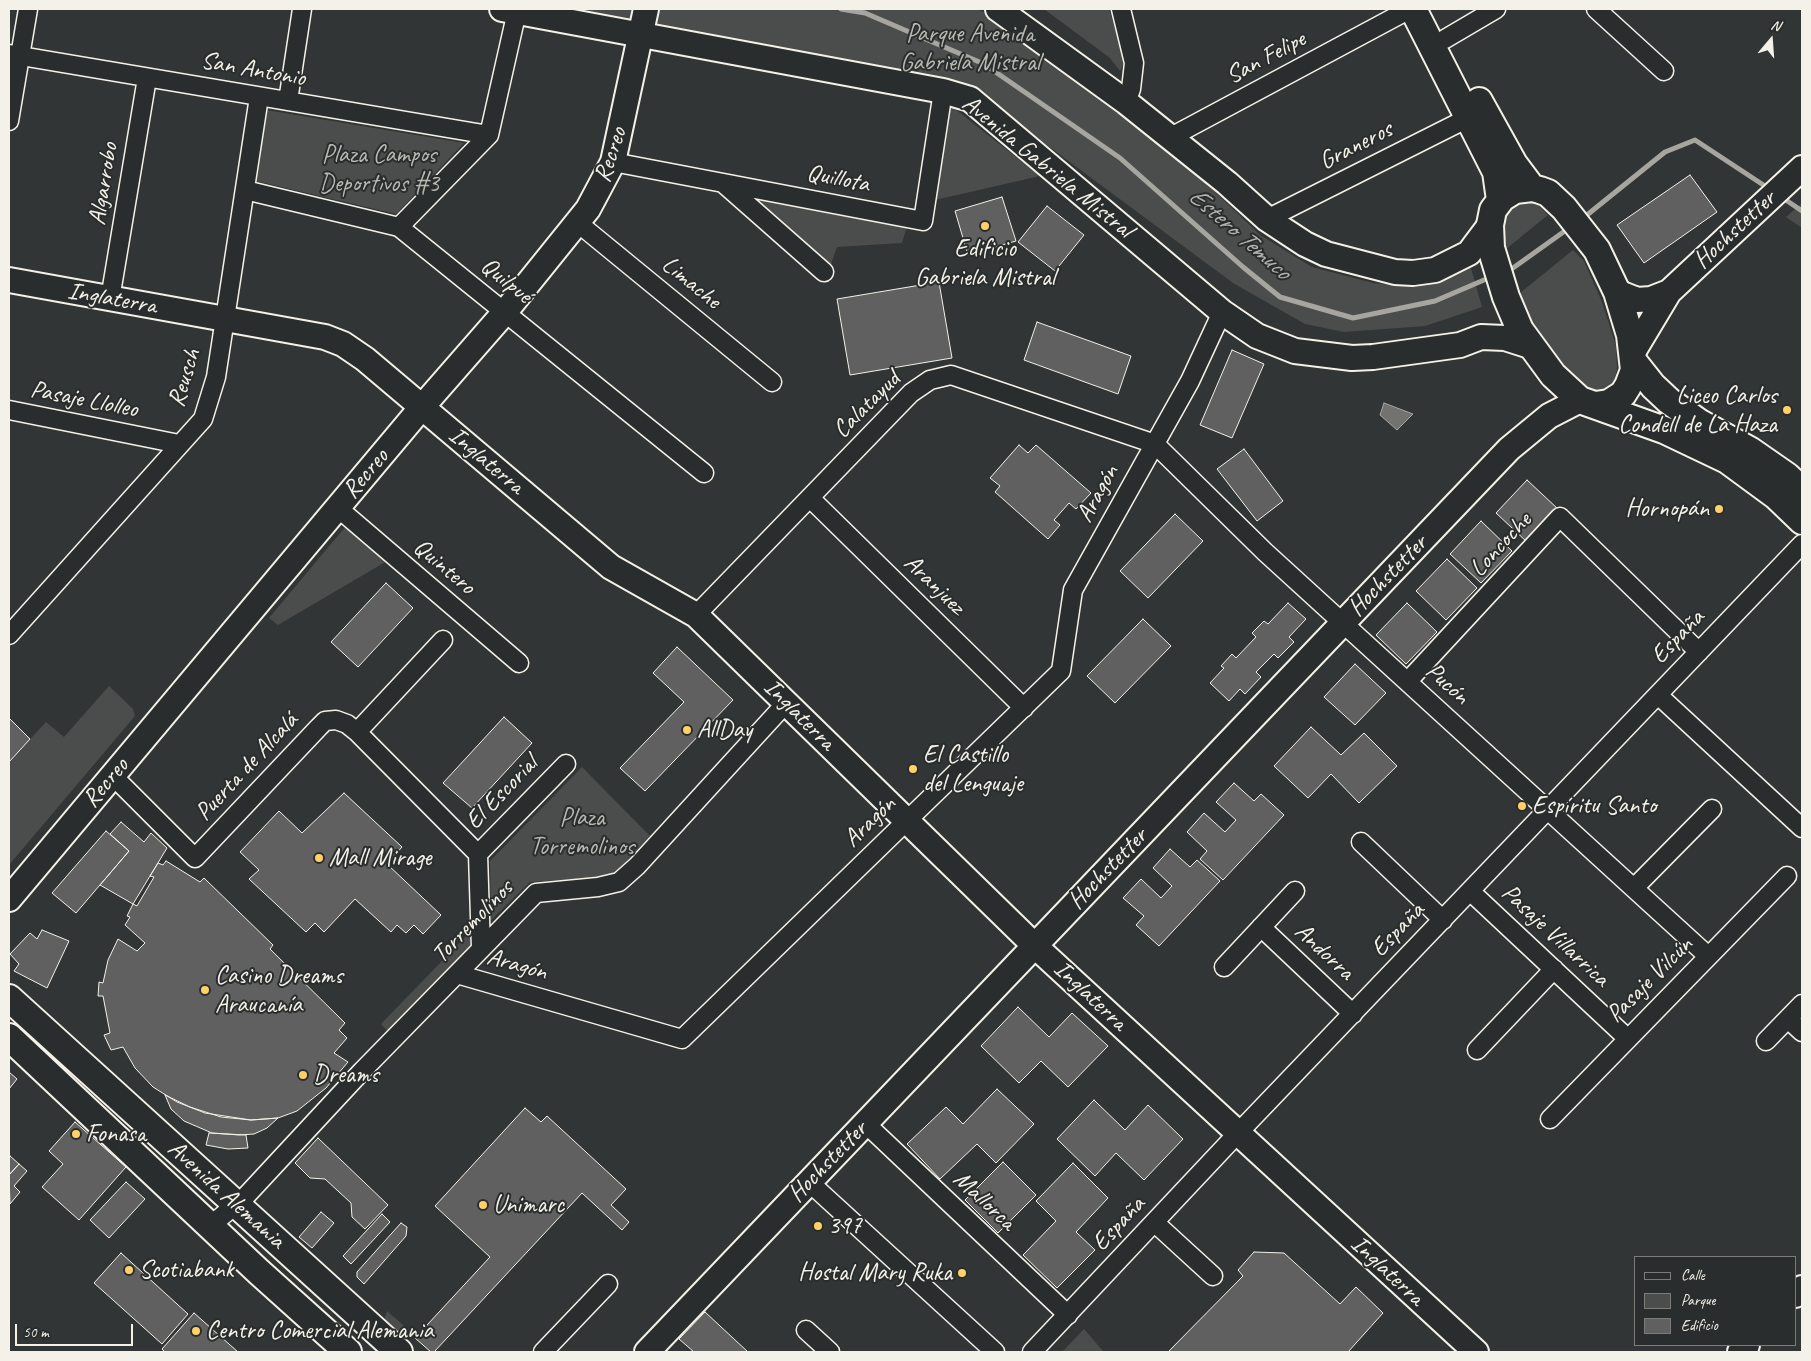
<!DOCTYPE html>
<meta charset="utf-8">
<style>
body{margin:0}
#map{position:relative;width:1811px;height:1361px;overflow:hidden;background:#323535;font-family:Caveat,sans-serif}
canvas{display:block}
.frame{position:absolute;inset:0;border:10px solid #f4f1e8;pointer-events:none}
.legend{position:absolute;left:1634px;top:1256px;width:162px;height:90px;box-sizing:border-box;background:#2a2d2e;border:1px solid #7b7b78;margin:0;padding:6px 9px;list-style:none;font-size:15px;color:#f4f1e8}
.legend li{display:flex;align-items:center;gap:10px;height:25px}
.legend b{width:25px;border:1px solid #7b7b78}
.north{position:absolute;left:1746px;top:15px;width:50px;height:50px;-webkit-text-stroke:4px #2a2d2e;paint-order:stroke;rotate:18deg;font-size:14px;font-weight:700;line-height:20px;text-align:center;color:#f4f1e8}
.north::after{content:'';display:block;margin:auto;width:18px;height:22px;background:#f4f1e8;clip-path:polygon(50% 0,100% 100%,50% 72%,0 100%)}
.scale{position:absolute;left:15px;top:1324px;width:118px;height:22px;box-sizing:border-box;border:2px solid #f4f1e8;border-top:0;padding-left:6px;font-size:15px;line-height:18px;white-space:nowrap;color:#f4f1e8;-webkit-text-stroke:4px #2a2d2e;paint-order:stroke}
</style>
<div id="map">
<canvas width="1811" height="1361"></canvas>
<div class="frame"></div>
<ul class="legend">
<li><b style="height:6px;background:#2a2d2e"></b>Calle</li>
<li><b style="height:14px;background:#4b4d4c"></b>Parque</li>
<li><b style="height:14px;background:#5f605f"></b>Edificio</li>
</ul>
<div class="north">N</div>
<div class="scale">50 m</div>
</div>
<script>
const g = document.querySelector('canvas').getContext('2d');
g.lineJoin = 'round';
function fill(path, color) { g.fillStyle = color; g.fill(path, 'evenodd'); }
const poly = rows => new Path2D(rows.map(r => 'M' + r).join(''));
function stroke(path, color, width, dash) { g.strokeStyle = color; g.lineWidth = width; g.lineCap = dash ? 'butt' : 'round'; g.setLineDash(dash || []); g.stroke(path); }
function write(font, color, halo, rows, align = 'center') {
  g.font = font + ' Caveat,sans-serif'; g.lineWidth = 4; g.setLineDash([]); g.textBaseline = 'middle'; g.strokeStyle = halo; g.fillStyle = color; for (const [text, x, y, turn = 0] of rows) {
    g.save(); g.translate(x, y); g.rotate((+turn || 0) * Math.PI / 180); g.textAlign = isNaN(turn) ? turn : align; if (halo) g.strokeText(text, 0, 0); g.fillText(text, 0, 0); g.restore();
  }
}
fill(poly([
 [544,9,976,9,992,15,1162,141,1260,235,1312,267,1373,283,1415,287,1471,268,1482,307,1425,326,1344,332,1305,324,1233,283,974,91],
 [1044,9,1109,9,1122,51,1123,65,1120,71,1110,58],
 [950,105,1040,176,935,200],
 [266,110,464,143,396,214,256,181],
 [748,192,907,226,902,243,837,247,830,267],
 [1518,201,1530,201,1538,205,1548,215,1506,249,1502,234,1503,215],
 [1802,203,1802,228,1786,217],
 [1573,250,1584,261,1602,302,1616,346,1617,368,1614,385,1604,394,1581,388,1542,344,1528,315,1520,293],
 [346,526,387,561,278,625,269,618],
 [109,686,133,709,135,716,9,865,9,762,46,722,64,737],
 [582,767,650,836,618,870,607,877,530,882,491,920,490,861],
 [470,932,470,950,390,1034,381,1024],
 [387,1311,409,1330,402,1339,383,1323],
 [1084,1329,1104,1352,1062,1352]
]), '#4b4d4c');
const water = poly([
 [1384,403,1413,414,1397,430,1380,415,1384,403]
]);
fill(water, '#727370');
stroke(water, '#a6a5a0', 1);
stroke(poly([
 [841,9,865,13,984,64,1120,158,1243,267,1280,297,1353,318,1435,301,1491,277],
 [1780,196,1802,211],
 [1582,219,1665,152,1695,140,1771,190],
 [1506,270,1513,268,1569,228]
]), '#a6a5a0', 5);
const building = poly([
 [1690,175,1717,212,1644,263,1617,225,1690,175],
 [1002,197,1016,241,968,255,955,211,1002,197],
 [1047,206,1084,235,1055,271,1018,242,1047,206],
 [939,282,952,358,850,375,837,299,939,282],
 [1037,322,1131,356,1118,394,1024,360,1037,322],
 [1232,350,1264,364,1232,438,1200,425,1232,350],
 [1019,445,1028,453,1036,445,1091,493,1076,509,1069,503,1054,520,1060,525,1048,539,995,492,1000,486,990,478,1019,445],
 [1244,449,1283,501,1257,521,1217,469,1244,449],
 [1527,480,1558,509,1527,542,1496,513,1527,480],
 [1175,514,1203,541,1148,598,1120,571,1175,514],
 [1481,521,1512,551,1481,583,1450,554,1481,521],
 [1447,559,1477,588,1446,620,1416,591,1447,559],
 [386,583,413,608,358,667,331,642,386,583],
 [1288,603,1306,619,1289,637,1294,642,1278,658,1274,654,1256,672,1261,677,1245,694,1240,689,1229,701,1210,683,1224,668,1221,666,1232,654,1236,658,1256,637,1252,633,1264,621,1268,624,1288,603],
 [1407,603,1437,632,1406,664,1376,635,1407,603],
 [1143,619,1171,646,1115,703,1087,676,1143,619],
 [677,647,733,700,645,791,620,768,684,702,653,673,677,647],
 [1355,664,1386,693,1355,725,1324,697,1355,664],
 [504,717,532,743,472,808,443,783,504,717],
 [9,718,30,739,9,762,9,718],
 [1311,727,1341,755,1364,733,1397,766,1359,803,1331,774,1308,798,1274,766,1311,727],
 [1234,783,1254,801,1261,794,1284,815,1223,880,1200,859,1207,851,1187,832,1204,813,1225,832,1236,820,1216,802,1234,783],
 [344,793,402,847,387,864,441,915,423,934,414,925,406,933,397,925,391,932,355,899,324,932,315,923,306,932,249,879,259,870,240,852,279,811,302,833,344,793],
 [121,822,144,842,151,833,167,848,133,904,100,885,129,851,110,834,121,822],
 [106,831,129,851,76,913,52,893,106,831],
 [1170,849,1190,867,1197,860,1220,881,1159,946,1136,925,1144,916,1123,898,1141,879,1161,898,1172,886,1153,868,1170,849],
 [166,861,200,882,204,878,273,945,270,949,345,1023,339,1030,347,1038,334,1053,348,1062,326,1088,297,1111,278,1118,251,1120,205,1113,177,1102,153,1087,135,1068,123,1047,111,1050,104,1035,110,1033,103,996,98,996,99,982,103,983,108,960,118,939,137,951,145,943,125,925,130,917,127,916,133,904,137,906,154,877,150,876,158,863,163,865,166,861],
 [42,930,69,941,47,988,14,971,19,964,10,954,30,933,37,939,42,930],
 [1018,1007,1049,1037,1072,1013,1108,1046,1068,1087,1041,1061,1019,1083,981,1046,1018,1007],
 [9,1072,17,1079,9,1089,9,1072],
 [997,1089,1034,1124,996,1163,977,1144,940,1179,907,1144,946,1107,963,1124,997,1089],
 [165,1095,190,1107,221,1117,251,1120,278,1118,267,1128,254,1134,239,1135,212,1133,184,1121,171,1109,165,1095],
 [1094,1100,1125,1130,1148,1105,1183,1139,1144,1180,1116,1153,1095,1176,1057,1139,1094,1100],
 [525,1108,541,1122,547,1116,626,1189,611,1205,629,1222,622,1230,582,1193,434,1352,431,1352,415,1338,490,1257,435,1206,525,1108],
 [75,1122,126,1167,79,1220,42,1187,63,1164,49,1151,75,1122],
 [209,1133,246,1135,248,1148,228,1149,206,1145,209,1133],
 [318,1138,388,1205,365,1229,352,1217,351,1203,325,1179,310,1178,295,1163,318,1138],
 [10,1156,19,1164,9,1175,9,1158,10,1156],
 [1003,1162,1036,1195,998,1233,965,1200,1003,1162],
 [1073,1163,1108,1198,1076,1232,1095,1250,1057,1288,1023,1255,1056,1221,1036,1201,1073,1163],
 [19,1164,27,1171,14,1186,20,1192,10,1204,9,1175,19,1164],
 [126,1182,145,1199,109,1238,90,1220,126,1182],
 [321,1212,334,1223,312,1248,299,1237,321,1212],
 [382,1214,390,1222,351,1264,343,1256,382,1214],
 [401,1223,407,1227,406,1236,364,1284,357,1277,357,1272,401,1223],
 [1254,1252,1284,1253,1340,1304,1356,1287,1383,1313,1348,1352,1168,1352,1243,1276,1238,1270,1254,1252],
 [121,1253,188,1314,162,1344,94,1283,121,1253],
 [705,1312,748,1352,694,1352,679,1339,705,1312],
 [194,1313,238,1352,165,1352,162,1349,194,1313]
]);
fill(building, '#5f605f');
stroke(building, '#f4f1e8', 1);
const street = poly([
 [1121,9,1134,63,1131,89,1126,102],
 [1596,9,1664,71],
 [1445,39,1496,9],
 [9,54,489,135],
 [288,101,302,9],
 [9,121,28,9],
 [1171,137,1410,9],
 [613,162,923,221,943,91],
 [723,183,824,272],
 [245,190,399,227,704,473],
 [1267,219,1468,118],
 [578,223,772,382],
 [399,227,489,135,517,11],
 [110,299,147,78],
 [9,410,179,444],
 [810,498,1024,708],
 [338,508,519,663],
 [696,615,911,393,930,380,951,375,1155,444,1265,552,1708,956],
 [9,635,203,419,216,377,259,97],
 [1408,681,1560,517,1699,652],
 [1658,695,1802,828],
 [357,732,478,854],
 [112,775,195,858,319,727,325,721,336,720,347,724,357,732,443,640],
 [1361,842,1443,920],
 [1634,888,1712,809],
 [1470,891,1627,1038],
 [1261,927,1353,1014],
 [481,949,478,854,566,764],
 [1224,967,1295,891],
 [457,974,682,1039,1061,671,1073,590,1190,381,1222,312],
 [1788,1019,1802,1032],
 [1766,1041,1802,1004],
 [1477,1050,1554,969],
 [1550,1119,1787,876],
 [865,1123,1068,1315],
 [809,1182,995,1352],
 [1154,1222,1213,1276],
 [210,1226,245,1197,362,1071,536,893,598,887,619,882,637,866,787,702],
 [806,1330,830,1352],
 [543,1352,608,1284],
 [1032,1352,1238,1133,1802,544]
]);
const secondary = poly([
 [502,9,943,91,970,99,1222,312,1257,336,1295,351,1352,358,1373,357,1460,345,1481,337,1505,338,1530,346],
 [998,9,1126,102,1227,183,1267,219,1305,244,1326,254,1395,272,1413,273,1435,270,1469,253,1490,225],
 [9,280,325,337,343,344,365,359,611,567,696,615,1035,946,1476,1352],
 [1617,292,1637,300,1651,299,1669,292],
 [1633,352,1669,292,1802,168],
 [9,899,422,407,505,312,588,209,613,162,646,9],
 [1795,1295,1802,1288],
 [647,1352,1509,449,1549,416,1580,400],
 [1740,1352,1747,1345]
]);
const primary = poly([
 [1413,9,1496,172,1500,200],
 [1479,101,1514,164,1532,188],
 [1634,362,1653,386,1669,401,1700,423,1751,451,1787,476,1802,490],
 [1595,405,1609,403,1623,394,1628,386,1634,370,1630,335,1617,292,1597,250,1564,208,1548,193,1540,190,1532,188,1515,190,1502,198,1493,210,1490,225,1491,248,1506,297,1520,330,1553,375,1580,400,1664,430,1727,460,1776,496,1802,521],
 [9,998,399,1352],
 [9,1037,259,1272,348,1352]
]);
stroke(street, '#f4f1e8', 21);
stroke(secondary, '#f4f1e8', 28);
stroke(primary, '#f4f1e8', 30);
stroke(street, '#2a2d2e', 18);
stroke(secondary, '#2a2d2e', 24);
stroke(primary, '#2a2d2e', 26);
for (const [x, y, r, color] of [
 [985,226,5,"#ffd166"],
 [1787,410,5,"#ffd166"],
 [1719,509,5,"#ffd166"],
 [687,730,5,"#ffd166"],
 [913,769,5,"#ffd166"],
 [1522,806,5,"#ffd166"],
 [319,858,5,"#ffd166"],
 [205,990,5,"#ffd166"],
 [303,1075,5,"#ffd166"],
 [76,1134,5,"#ffd166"],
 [483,1205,5,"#ffd166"],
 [818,1226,5,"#ffd166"],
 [129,1270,5,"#ffd166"],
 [962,1273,5,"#ffd166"],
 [196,1331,5,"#ffd166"]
]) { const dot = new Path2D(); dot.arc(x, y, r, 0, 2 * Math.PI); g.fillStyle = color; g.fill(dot); stroke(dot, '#2a2d2e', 2); }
write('25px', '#b9b8b1', '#2a2d2e', [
 ["Parque Avenida",970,34],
 ["Gabriela Mistral",970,63],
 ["Plaza Campos",379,155],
 ["Deportivos #3",379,184],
 ["Plaza",582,818],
 ["Torremolinos",582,847]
]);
write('25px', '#f4f1e8', '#2a2d2e', [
 ["San Felipe",1266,58,-28],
 ["San Antonio",253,70,10],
 ["Graneros",1356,146,-27],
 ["Recreo",611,155,-72],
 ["Avenida Gabriela Mistral",1047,167,39],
 ["Quillota",838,179,11],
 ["Algarrobo",104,184,-81],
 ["Hochstetter",1735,230,-43],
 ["Quilpué",506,281,39],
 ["Limache",691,283,39],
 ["Inglaterra",112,299,10],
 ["Reusch",185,378,-73],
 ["Pasaje Llolleo",84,400,11],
 ["Calatayud",867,405,-45],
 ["Inglaterra",486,461,40],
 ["Recreo",366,474,-50],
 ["Aragón",1098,494,-61],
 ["Loncoche",1501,545,-47],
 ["Quintero",444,567,40],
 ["Hochstetter",1388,576,-46],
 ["Aranjuez",934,585,44],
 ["España",1678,637,-46],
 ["Pucón",1447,684,42],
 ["Inglaterra",799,715,45],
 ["Puerta de Alcalá",247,767,-47],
 ["Recreo",106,783,-50],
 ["El Escorial",502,793,-46],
 ["Aragón",870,822,-44],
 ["Hochstetter",1108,869,-46],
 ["Torremolinos",473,922,-46],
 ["España",1398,930,-46],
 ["Pasaje Villarrica",1555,936,43],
 ["Andorra",1324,952,43],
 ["Aragón",517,965,16],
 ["Pasaje Vilcún",1650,980,-45],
 ["Inglaterra",1090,996,43],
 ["Hochstetter",828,1162,-46],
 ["Avenida Alemania",226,1195,42],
 ["Mallorca",984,1201,43],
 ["España",1119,1224,-47],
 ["Inglaterra",1387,1271,43]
]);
write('25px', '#f4f1e8', '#2a2d2e', [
 ["Edificio",985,249,"center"],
 ["Gabriela Mistral",985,278,"center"],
 ["Liceo Carlos",1777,396,"right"],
 ["Condell de La Haza",1777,425,"right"],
 ["Hornopán",1709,509,"right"],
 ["AllDay",697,730],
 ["El Castillo",923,755],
 ["del Lenguaje",923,784],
 ["Espíritu Santo",1532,806],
 ["Mall Mirage",329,858],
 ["Casino Dreams",215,976],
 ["Araucanía",215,1005],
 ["Dreams",313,1075],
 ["Fonasa",86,1134],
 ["Unimarc",493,1205],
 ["397",828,1226],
 ["Scotiabank",139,1270],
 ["Hostal Mary Ruka",952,1273,"right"],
 ["Centro Comercial Alemania",206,1331]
], 'left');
write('italic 26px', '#b3b2ac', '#2a2d2e', [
 ["Estero Temuco",1239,234,41]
]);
</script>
